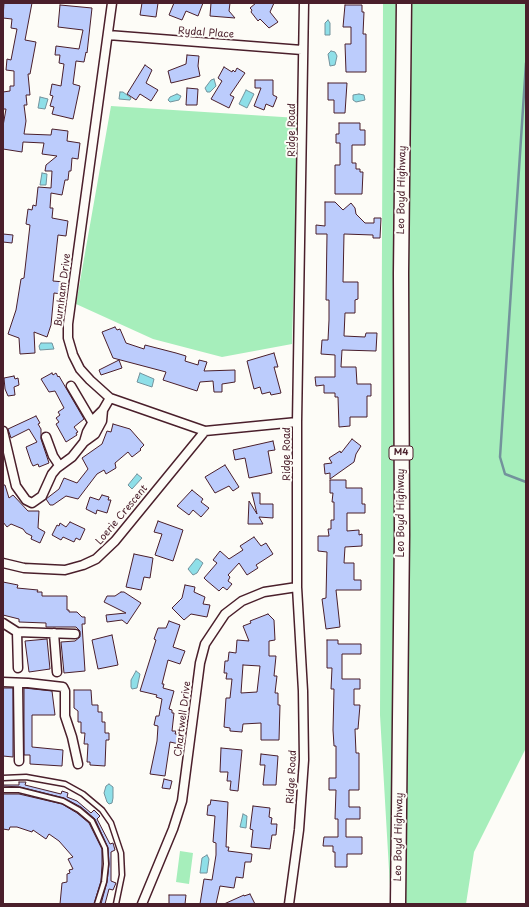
<!DOCTYPE html>
<style>
body{margin:0}
#map{position:relative;width:529px;height:907px;overflow:hidden;background:#fdfcf7;font-family:"Playpen Sans",sans-serif}
canvas{display:block}
.frame{position:absolute;inset:0;border:4px solid #4a1f2b;pointer-events:none}
</style>
<div id="map">
<canvas width="529" height="907"></canvas>
<div class="frame"></div>
</div>
<script>
const g = document.querySelector('canvas').getContext('2d');
g.lineJoin = 'round';
function fill(path, color) { g.fillStyle = color; g.fill(path, 'evenodd'); }
const poly = rows => new Path2D(rows.map(r => 'M' + r).join(''));
function stroke(path, color, width, dash) { g.strokeStyle = color; g.lineWidth = width; g.lineCap = dash ? 'butt' : 'round'; g.setLineDash(dash || []); g.stroke(path); }
function write(font, color, halo, rows, align = 'center') {
  g.font = font + ' "Playpen Sans",sans-serif'; g.lineWidth = 4; g.setLineDash([]); g.textBaseline = 'middle'; g.strokeStyle = halo; g.fillStyle = color; for (const [text, x, y, turn = 0] of rows) {
    g.save(); g.translate(x, y); g.rotate((+turn || 0) * Math.PI / 180); g.textAlign = isNaN(turn) ? turn : align; if (halo) g.strokeText(text, 0, 0); g.fillText(text, 0, 0); g.restore();
  }
}
fill(poly([
 [383,3,526,3,526,748,474,852,466,904,391,904,380,715],
 [111,106,298,118,292,344,222,357,153,339,76,304],
 [180,851,193,853,189,884,176,882]
]), '#a6eebb');
const water = poly([
 [328,20,330,23,330,35,325,35,325,23,328,20],
 [331,51,335,52,337,56,335,65,330,66,328,54,331,51],
 [214,79,216,86,210,92,207,92,205,88,211,80,214,79],
 [246,90,254,94,247,108,239,104,246,90],
 [120,92,123,92,131,98,130,100,119,99,120,92],
 [177,94,181,96,179,100,170,102,168,100,170,97,177,94],
 [359,94,364,95,365,100,356,102,353,100,353,95,359,94],
 [40,97,48,99,45,109,38,108,40,97],
 [42,173,47,174,46,185,40,185,42,173],
 [41,343,52,343,54,349,40,350,39,346,41,343],
 [140,373,154,379,152,387,137,382,140,373],
 [137,474,142,478,132,489,128,485,137,474],
 [196,559,198,559,203,563,197,573,193,575,188,569,196,559],
 [136,671,140,674,137,688,132,689,131,687,131,680,136,671],
 [109,784,113,787,113,798,112,803,109,804,107,802,104,793,106,786,109,784],
 [243,814,247,816,246,828,240,827,243,814],
 [207,855,209,859,207,873,200,873,202,858,207,855]
]);
fill(water, '#8edfe8');
stroke(water, '#73929c', 1);
stroke(poly([
 [526,63,500,457,505,474,526,482]
]), '#73929c', 2.5);
const building = poly([
 [4,3,32,3,25,40,36,42,30,74,28,74,30,95,26,95,27,105,24,105,26,121,24,134,51,135,52,129,68,131,67,141,80,143,78,159,72,158,71,171,69,171,68,180,65,180,62,195,51,193,50,208,53,208,52,218,68,221,66,236,58,235,53,281,64,282,62,294,54,293,51,325,47,337,34,332,35,353,20,354,19,338,8,334,16,310,21,279,24,278,30,225,26,224,28,209,32,210,33,205,36,206,38,187,51,188,52,171,45,171,46,165,57,156,42,154,44,143,23,142,22,152,3,149,3,126,6,109,3,109,3,92,10,91,10,86,14,86,14,71,6,70,7,59,11,60,17,29,11,28,12,19,3,18,4,3],
 [142,3,158,3,156,17,140,15,142,3],
 [174,3,203,3,198,16,186,11,182,20,169,15,174,3],
 [211,3,230,3,229,11,235,18,210,16,211,3],
 [256,3,274,3,270,12,278,22,269,28,260,19,258,21,251,12,252,10,250,8,256,3],
 [60,5,92,8,87,53,86,52,84,62,76,61,73,84,80,86,73,119,52,114,54,107,50,106,53,96,50,95,52,84,61,86,64,64,59,63,60,55,55,55,56,46,79,49,83,30,58,27,60,5],
 [345,5,362,5,362,12,364,12,363,34,366,34,366,72,346,72,345,44,351,44,351,27,343,27,345,5],
 [187,55,199,56,198,66,200,76,171,83,168,71,186,64,187,55],
 [145,65,152,70,146,83,158,90,151,101,140,94,136,100,127,94,145,65],
 [224,67,232,72,233,70,235,72,237,68,245,73,230,95,234,97,229,108,211,99,222,81,218,78,224,67],
 [255,80,273,80,273,95,277,97,273,107,266,104,264,110,254,106,261,88,255,88,255,80],
 [328,83,347,83,345,113,334,113,334,100,328,100,328,83],
 [187,88,198,89,197,105,186,105,187,88],
 [339,123,360,123,360,130,365,130,365,145,352,145,352,163,356,163,356,169,360,169,360,172,363,172,362,194,335,194,335,165,340,165,340,143,336,143,336,134,339,134,339,123],
 [325,202,335,202,343,210,351,203,355,208,356,214,365,223,374,223,374,218,381,218,380,238,373,238,373,235,344,234,343,282,358,282,358,299,355,300,355,313,345,313,344,336,365,337,366,333,377,333,376,351,342,350,341,367,356,367,357,384,371,384,371,396,367,396,367,417,350,417,350,426,339,427,338,397,335,397,335,393,324,393,324,385,316,386,315,377,335,377,335,355,321,354,322,340,328,340,329,320,329,300,326,300,327,234,316,234,316,225,325,226,325,202],
 [3,234,13,235,12,243,3,242,3,234],
 [115,327,117,330,120,329,126,343,144,349,145,345,176,353,186,356,185,361,198,365,199,360,207,362,204,371,235,370,235,382,222,384,222,392,214,392,213,381,200,382,197,391,163,380,166,372,113,358,102,332,115,327],
 [274,353,278,367,274,367,281,393,271,395,270,392,262,394,260,387,254,389,247,361,274,353],
 [119,360,122,368,101,375,99,370,119,360],
 [52,373,53,375,56,373,58,377,59,376,84,419,74,427,78,432,76,433,77,435,66,442,56,424,59,422,56,418,60,415,58,412,64,408,55,391,49,392,41,379,52,373],
 [14,376,15,379,18,378,19,385,14,387,15,395,8,396,5,389,4,378,14,376],
 [36,416,40,423,38,424,41,429,41,439,49,463,39,467,38,464,33,466,31,462,26,447,37,442,29,429,11,438,8,429,36,416],
 [113,424,130,429,144,445,140,449,141,450,132,457,128,452,115,463,116,468,106,474,104,470,97,474,78,499,66,496,53,505,50,505,46,499,59,489,64,478,77,483,88,469,82,458,102,444,107,431,111,432,113,424],
 [352,439,361,446,356,454,354,462,330,479,330,473,325,474,324,464,332,463,329,458,340,451,341,453,352,439],
 [273,441,275,450,268,451,272,473,249,478,245,458,235,460,233,450,273,441],
 [225,465,239,487,233,491,229,486,215,493,205,477,225,465],
 [330,480,346,480,346,488,362,488,362,504,365,504,365,513,347,513,347,531,359,530,359,535,362,534,362,546,345,547,344,563,354,563,354,580,361,580,361,590,336,590,340,627,326,629,322,599,326,598,327,552,318,551,318,536,329,536,328,529,331,529,331,520,334,520,334,502,332,502,333,493,330,493,330,480],
 [3,485,5,485,9,498,13,495,28,511,39,511,38,528,45,532,40,543,31,539,32,536,26,533,23,529,11,524,7,527,3,522,3,485],
 [192,490,203,499,201,502,209,508,201,517,193,510,189,515,177,506,192,490],
 [252,493,260,493,260,504,273,504,273,518,259,517,263,524,248,524,249,501,257,514,252,493],
 [102,495,109,497,108,500,111,500,107,513,97,510,96,514,86,509,90,497,99,500,102,495],
 [158,521,183,530,173,561,155,555,162,534,154,532,158,521],
 [70,522,85,529,80,540,76,538,74,542,63,537,61,540,52,535,57,525,59,526,60,523,66,527,70,522],
 [254,537,261,546,266,543,273,554,256,565,258,568,247,575,239,563,228,575,230,577,228,581,232,584,227,590,223,587,219,591,206,580,204,578,217,563,213,560,220,551,229,559,243,550,240,546,254,537],
 [134,554,153,558,150,578,144,577,141,590,126,587,134,554],
 [3,582,18,585,17,588,38,590,37,592,42,592,42,596,67,596,67,610,69,610,69,612,77,612,82,617,85,617,85,624,82,624,85,671,64,673,61,642,75,641,80,637,80,631,76,627,46,627,46,623,19,622,19,619,3,615,3,582],
 [185,585,195,587,194,592,205,597,203,604,210,605,207,617,191,614,184,620,172,608,182,598,185,585],
 [121,592,124,592,141,603,127,624,122,620,107,622,106,615,126,613,104,602,107,596,115,596,121,592],
 [268,614,274,620,275,640,269,641,269,656,276,656,274,676,277,676,275,693,278,693,278,705,280,705,279,740,261,740,261,723,243,724,242,732,230,731,230,728,224,727,226,698,230,698,232,679,226,679,227,673,224,673,225,661,228,661,229,652,236,653,237,640,249,641,243,626,251,623,250,621,268,614],
 [243,665,260,666,257,692,241,693,243,665],
 [169,621,180,625,173,647,185,651,180,664,168,660,162,684,164,684,163,688,174,691,169,709,172,710,172,713,174,713,172,731,176,731,175,734,180,734,179,744,170,742,165,776,150,774,157,741,158,726,154,725,156,716,159,716,162,699,156,697,157,695,140,691,156,640,154,639,158,628,166,628,169,621],
 [112,635,118,665,98,669,92,640,112,635],
 [47,639,50,669,29,672,25,641,47,639],
 [327,640,338,640,338,644,361,644,361,654,342,654,342,679,360,679,360,689,354,689,354,705,360,705,358,729,355,729,356,753,359,753,359,790,349,790,349,807,360,807,360,819,346,819,346,837,362,837,362,854,347,854,347,867,335,867,335,852,333,852,333,846,323,846,324,837,338,837,338,819,335,819,336,790,329,790,329,778,336,778,336,746,334,746,333,730,334,689,331,689,332,668,327,668,327,640],
 [3,688,13,688,13,757,3,756,3,688],
 [24,688,52,691,55,715,32,715,32,747,63,750,62,766,30,764,30,755,24,755,24,688],
 [74,690,91,690,92,705,98,705,98,712,102,712,102,722,105,722,105,733,109,733,109,740,106,740,105,766,90,765,90,762,87,762,88,744,84,744,85,733,81,733,81,722,78,722,78,711,74,708,74,690],
 [221,748,242,750,238,791,230,790,231,781,227,781,228,772,220,772,221,748],
 [261,754,278,756,276,785,263,785,265,765,260,765,261,754],
 [164,779,172,781,170,789,162,788,164,779],
 [19,782,26,782,25,785,61,794,62,791,68,793,67,797,77,801,91,813,94,810,100,816,97,819,110,844,113,843,115,850,111,852,111,881,116,883,113,890,109,889,105,904,101,904,107,882,109,864,108,848,95,819,81,807,64,798,20,787,3,786,3,785,19,785,19,782],
 [3,794,19,794,62,804,77,813,89,823,102,849,102,864,101,881,94,904,60,904,62,883,67,882,67,874,70,873,69,870,73,869,68,859,73,857,59,841,49,834,46,839,33,830,32,832,17,827,10,827,9,830,3,829,3,794],
 [211,800,228,802,226,847,229,847,228,851,252,854,251,862,245,862,243,878,236,877,234,888,220,886,216,904,200,904,204,879,212,880,216,855,216,843,213,842,215,816,207,815,208,805,210,805,211,800],
 [253,806,270,808,269,817,272,818,271,824,277,824,276,835,272,835,270,849,251,847,253,830,250,829,253,806],
 [250,894,255,904,224,904,244,895,244,896,250,894],
 [169,895,186,895,185,904,169,904,169,895]
]);
fill(building, '#bcccfc');
stroke(building, '#4a1f2b', 1);
const lane = poly([
 [3,778,26,777,65,784,83,794,102,810,111,823,121,853,122,875,116,904],
 [3,790,19,790,63,801,79,810,92,821,105,848,106,864,104,882,97,904]
]);
const street = poly([
 [112,3,68,324,68,338,73,355,80,369,90,380,110,398,205,431,297,422],
 [108,35,302,50],
 [71,386,94,425],
 [3,431,16,486,26,500,32,503,42,496,52,474,57,468,72,457,84,442,95,434,102,421,103,410],
 [46,437,53,456,59,465],
 [84,442,87,432,95,418,103,410,110,398],
 [3,563,24,568,65,570,83,565,96,559,115,541,205,431],
 [3,623,17,632,75,634],
 [17,632,18,668],
 [54,633,57,672],
 [3,682,28,683,63,687,65,691,65,716,72,737,78,764],
 [18,683,19,761],
 [142,904,173,829,182,801,200,663,205,644,225,614,242,601,264,592,297,587],
 [289,904,299,830,304,760,303,691,297,587,297,422,304,3]
]);
const highway = poly([
 [398,904,402,535,401,273,404,3]
]);
stroke(lane, '#4a1f2b', 7);
stroke(street, '#4a1f2b', 11);
stroke(highway, '#4a1f2b', 17);
stroke(lane, '#fdfcf7', 4);
stroke(street, '#fdfcf7', 8);
stroke(highway, '#fdfcf7', 14);
for (const [x, y, w] of [
 [401,453,24]
]) { const box = new Path2D(); box.roundRect(x - w / 2, y - 7, w, 14, 3); g.fillStyle = '#fdfcf7'; g.fill(box); stroke(box, '#4a1f2b', 1); }
write('bold 9px', '#4a1f2b', null, [
 ["M4",401,453]
]);
write('10px', '#4a1f2b', '#fdfcf7', [
 ["Rydal Place",206,33,4],
 ["Ridge Road",292,130,-90],
 ["Leo Boyd Highway",402,190,-89],
 ["Burnham Drive",63,290,-83],
 ["Ridge Road",287,454,-90],
 ["Leo Boyd Highway",401,513,-90],
 ["Loerie Crescent",122,515,-50],
 ["Chartwell Drive",183,719,-83],
 ["Ridge Road",292,777,-87],
 ["Leo Boyd Highway",399,837,-89]
]);
</script>
